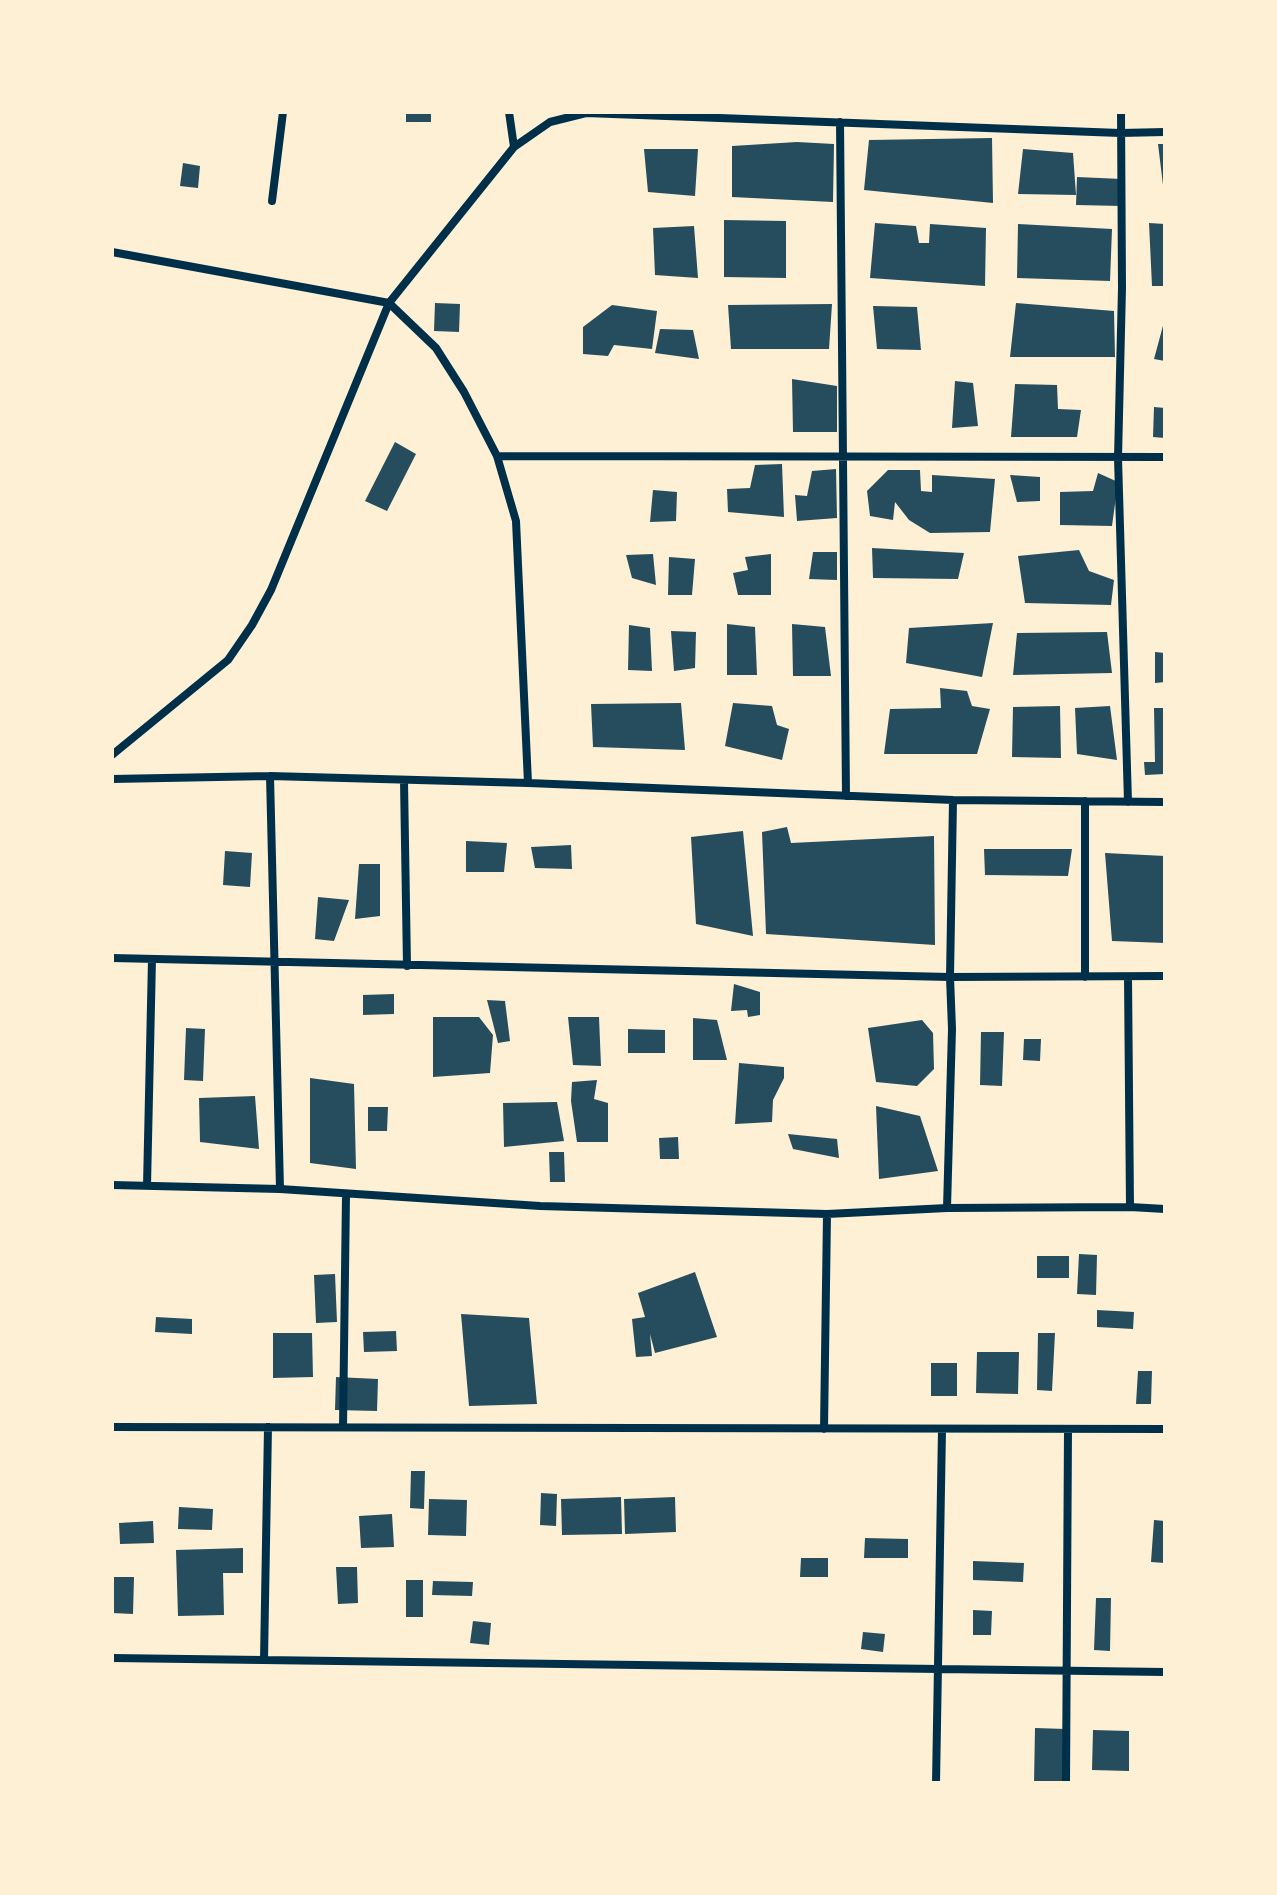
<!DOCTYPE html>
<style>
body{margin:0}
#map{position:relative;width:1277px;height:1895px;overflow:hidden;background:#fdf0d5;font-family:Georgia,serif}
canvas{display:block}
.frame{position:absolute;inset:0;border:114px solid #fdf0d5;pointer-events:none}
</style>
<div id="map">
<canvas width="1277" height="1895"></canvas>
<div class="frame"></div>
</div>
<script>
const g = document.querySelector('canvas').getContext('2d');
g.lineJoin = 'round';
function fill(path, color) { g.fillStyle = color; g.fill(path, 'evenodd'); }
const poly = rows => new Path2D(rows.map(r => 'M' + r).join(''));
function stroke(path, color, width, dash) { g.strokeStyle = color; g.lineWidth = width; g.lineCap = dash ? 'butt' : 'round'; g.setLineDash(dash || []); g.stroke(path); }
fill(poly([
 [406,112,431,112,431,122,406,122],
 [992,138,993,203,864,190,869,140],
 [797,142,834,144,833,202,732,197,732,146],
 [1158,144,1165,144,1165,185,1163,185],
 [644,149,698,149,695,196,648,192],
 [1023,149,1073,153,1076,195,1018,194],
 [183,163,200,166,198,188,180,186],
 [1077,177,1122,179,1122,206,1076,205],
 [724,220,786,221,786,278,724,277],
 [875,223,916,226,919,243,929,243,930,224,986,228,985,286,870,278],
 [1149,223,1165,224,1165,286,1152,286],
 [1018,224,1112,229,1110,281,1017,278],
 [694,226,698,278,655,275,653,228],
 [435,303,460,304,459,332,434,331],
 [1016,303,1114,311,1115,357,1010,357],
 [832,304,829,349,731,349,728,305],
 [612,305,657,311,652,349,614,345,608,356,583,354,583,327],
 [873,306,917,307,921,350,877,349],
 [1164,322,1165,322,1165,361,1154,359],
 [660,329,693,330,699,359,655,353],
 [792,379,837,386,837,432,793,432],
 [955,381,973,383,978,426,952,428],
 [1015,384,1057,385,1058,409,1081,410,1077,437,1011,437],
 [1154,407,1165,408,1165,438,1153,437],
 [395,442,416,454,387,511,365,501],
 [782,464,784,517,728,512,727,489,750,488,755,465],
 [836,469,837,518,797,521,795,495,807,496,812,471],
 [888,470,920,470,921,491,932,492,932,475,995,479,990,532,930,533,909,520,895,502,893,520,870,516,867,491],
 [1098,473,1118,482,1112,526,1060,525,1060,492,1093,491],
 [1010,475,1040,477,1040,501,1017,502],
 [653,490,677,492,676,521,650,522],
 [872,548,964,553,958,579,873,578],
 [1079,550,1089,571,1114,580,1111,605,1025,603,1018,556],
 [813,552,837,552,837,580,809,579],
 [653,554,656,585,632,578,626,555],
 [771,554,771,595,738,595,733,573,748,570,745,557],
 [669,557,695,559,692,595,668,595],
 [993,623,982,677,906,663,909,628],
 [727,624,755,627,757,675,727,675],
 [792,624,825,627,831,676,793,676],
 [629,625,650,628,652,671,628,670],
 [671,631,696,632,695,668,674,671],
 [1107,632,1112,673,1013,675,1017,633],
 [1155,652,1165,653,1165,682,1155,683],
 [940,688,967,691,972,706,990,709,977,754,884,754,890,709,941,708],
 [681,703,685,750,593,747,591,704],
 [733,703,772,706,777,725,789,729,782,760,725,746],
 [1060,706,1061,758,1012,757,1013,707],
 [1110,706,1117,760,1077,754,1075,708],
 [1154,708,1165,708,1165,774,1145,775,1144,762,1155,762],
 [787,827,791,843,934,836,935,945,766,934,762,832],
 [743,831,753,936,696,924,691,837],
 [466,841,507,843,504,872,466,872],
 [571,845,572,869,535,868,531,847],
 [984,849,1072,849,1068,876,985,875],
 [225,851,252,853,250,887,223,885],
 [1105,853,1165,856,1165,943,1112,941],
 [359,864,380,864,380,916,355,919],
 [318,897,349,900,334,941,315,939],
 [734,984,760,992,760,1015,748,1017,747,1010,731,1011],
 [394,994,394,1014,363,1015,363,995],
 [487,1000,505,1001,510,1041,498,1043],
 [433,1017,479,1017,493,1035,490,1073,433,1077],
 [568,1017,599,1017,601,1066,573,1065],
 [693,1018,717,1020,727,1060,693,1060],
 [922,1020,933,1033,934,1069,917,1086,876,1082,868,1028],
 [186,1028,205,1029,203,1081,184,1080],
 [628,1029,665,1030,665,1053,628,1053],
 [981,1032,1004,1032,1002,1086,980,1085],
 [1024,1039,1041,1039,1040,1061,1023,1060],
 [739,1063,784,1067,784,1078,773,1100,772,1122,735,1124],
 [310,1078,354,1084,356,1169,310,1163],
 [597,1080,594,1099,608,1103,608,1142,577,1142,571,1101,572,1082],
 [255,1096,259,1149,200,1142,199,1098],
 [557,1102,564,1141,504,1147,503,1103],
 [876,1106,920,1116,938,1171,879,1179],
 [368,1107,388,1107,387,1131,368,1131],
 [788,1134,837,1139,839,1158,793,1149],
 [678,1137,679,1159,660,1159,659,1138],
 [549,1152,564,1152,565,1182,550,1182],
 [1079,1254,1097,1255,1096,1295,1077,1294],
 [1037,1256,1069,1256,1069,1278,1037,1278],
 [695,1272,717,1337,655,1353,650,1334,652,1356,636,1357,632,1319,645,1317,638,1293],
 [335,1274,337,1322,316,1323,314,1275],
 [1097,1310,1134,1312,1133,1329,1097,1327],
 [461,1314,529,1318,537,1404,469,1406],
 [156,1317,192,1319,192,1334,155,1332],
 [396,1331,397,1351,364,1352,363,1332],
 [273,1333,312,1333,313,1377,273,1378],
 [1038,1333,1055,1333,1052,1391,1037,1390],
 [977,1352,1019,1352,1018,1394,976,1393],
 [931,1363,957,1363,957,1396,931,1396],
 [1138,1371,1152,1371,1151,1404,1136,1404],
 [336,1377,378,1379,377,1411,335,1410],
 [411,1471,425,1471,424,1509,410,1508],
 [541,1493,557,1494,556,1526,540,1525],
 [621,1497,622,1534,562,1535,561,1499],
 [675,1497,676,1532,625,1534,624,1499],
 [429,1499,467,1500,466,1536,428,1535],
 [179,1507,213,1509,212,1530,178,1529],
 [392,1514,394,1547,361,1548,359,1516],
 [1154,1520,1165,1521,1165,1563,1151,1562],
 [153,1521,154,1543,120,1544,119,1523],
 [865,1538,908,1539,908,1558,864,1558],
 [243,1548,243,1573,223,1573,224,1615,178,1616,176,1550],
 [801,1558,828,1558,828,1577,800,1577],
 [973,1561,1024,1563,1023,1582,973,1580],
 [336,1567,357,1567,358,1603,338,1604],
 [112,1577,134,1577,133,1614,112,1613],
 [406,1580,423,1580,423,1617,406,1617],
 [433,1581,473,1582,472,1596,432,1595],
 [1096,1598,1111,1598,1110,1651,1094,1650],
 [973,1610,992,1611,991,1635,973,1635],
 [473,1621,491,1623,489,1645,470,1643],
 [863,1632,885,1634,883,1652,861,1649],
 [1035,1728,1066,1729,1066,1783,1034,1783],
 [1093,1730,1129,1731,1129,1771,1092,1770]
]), '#264d5e');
stroke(poly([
 [509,112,514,147],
 [1121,112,1122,288,1118,458,1128,802],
 [840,122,846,796],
 [272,201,283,112],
 [112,252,389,303,436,348,464,392,497,456,516,521,528,783,953,800,1165,802],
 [497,456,1165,457],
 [112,755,228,660,252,625,271,590,389,303,514,147,550,122,586,113,1120,133,1165,132],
 [270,776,280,1189],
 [112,779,270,776,528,783],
 [404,781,407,966],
 [112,958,950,977,1165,976],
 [1085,977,1085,801],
 [1128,977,1130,1207],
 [112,1185,280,1189,540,1206,827,1214,947,1208,1130,1207,1165,1209],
 [147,1186,152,959],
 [947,1208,952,1029,950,977,953,800],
 [112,1427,1165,1429],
 [343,1427,346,1195],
 [824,1429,827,1214],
 [112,1658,1165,1672],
 [264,1660,268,1427],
 [936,1783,942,1429],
 [1066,1783,1068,1429]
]), '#003049', 8);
</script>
